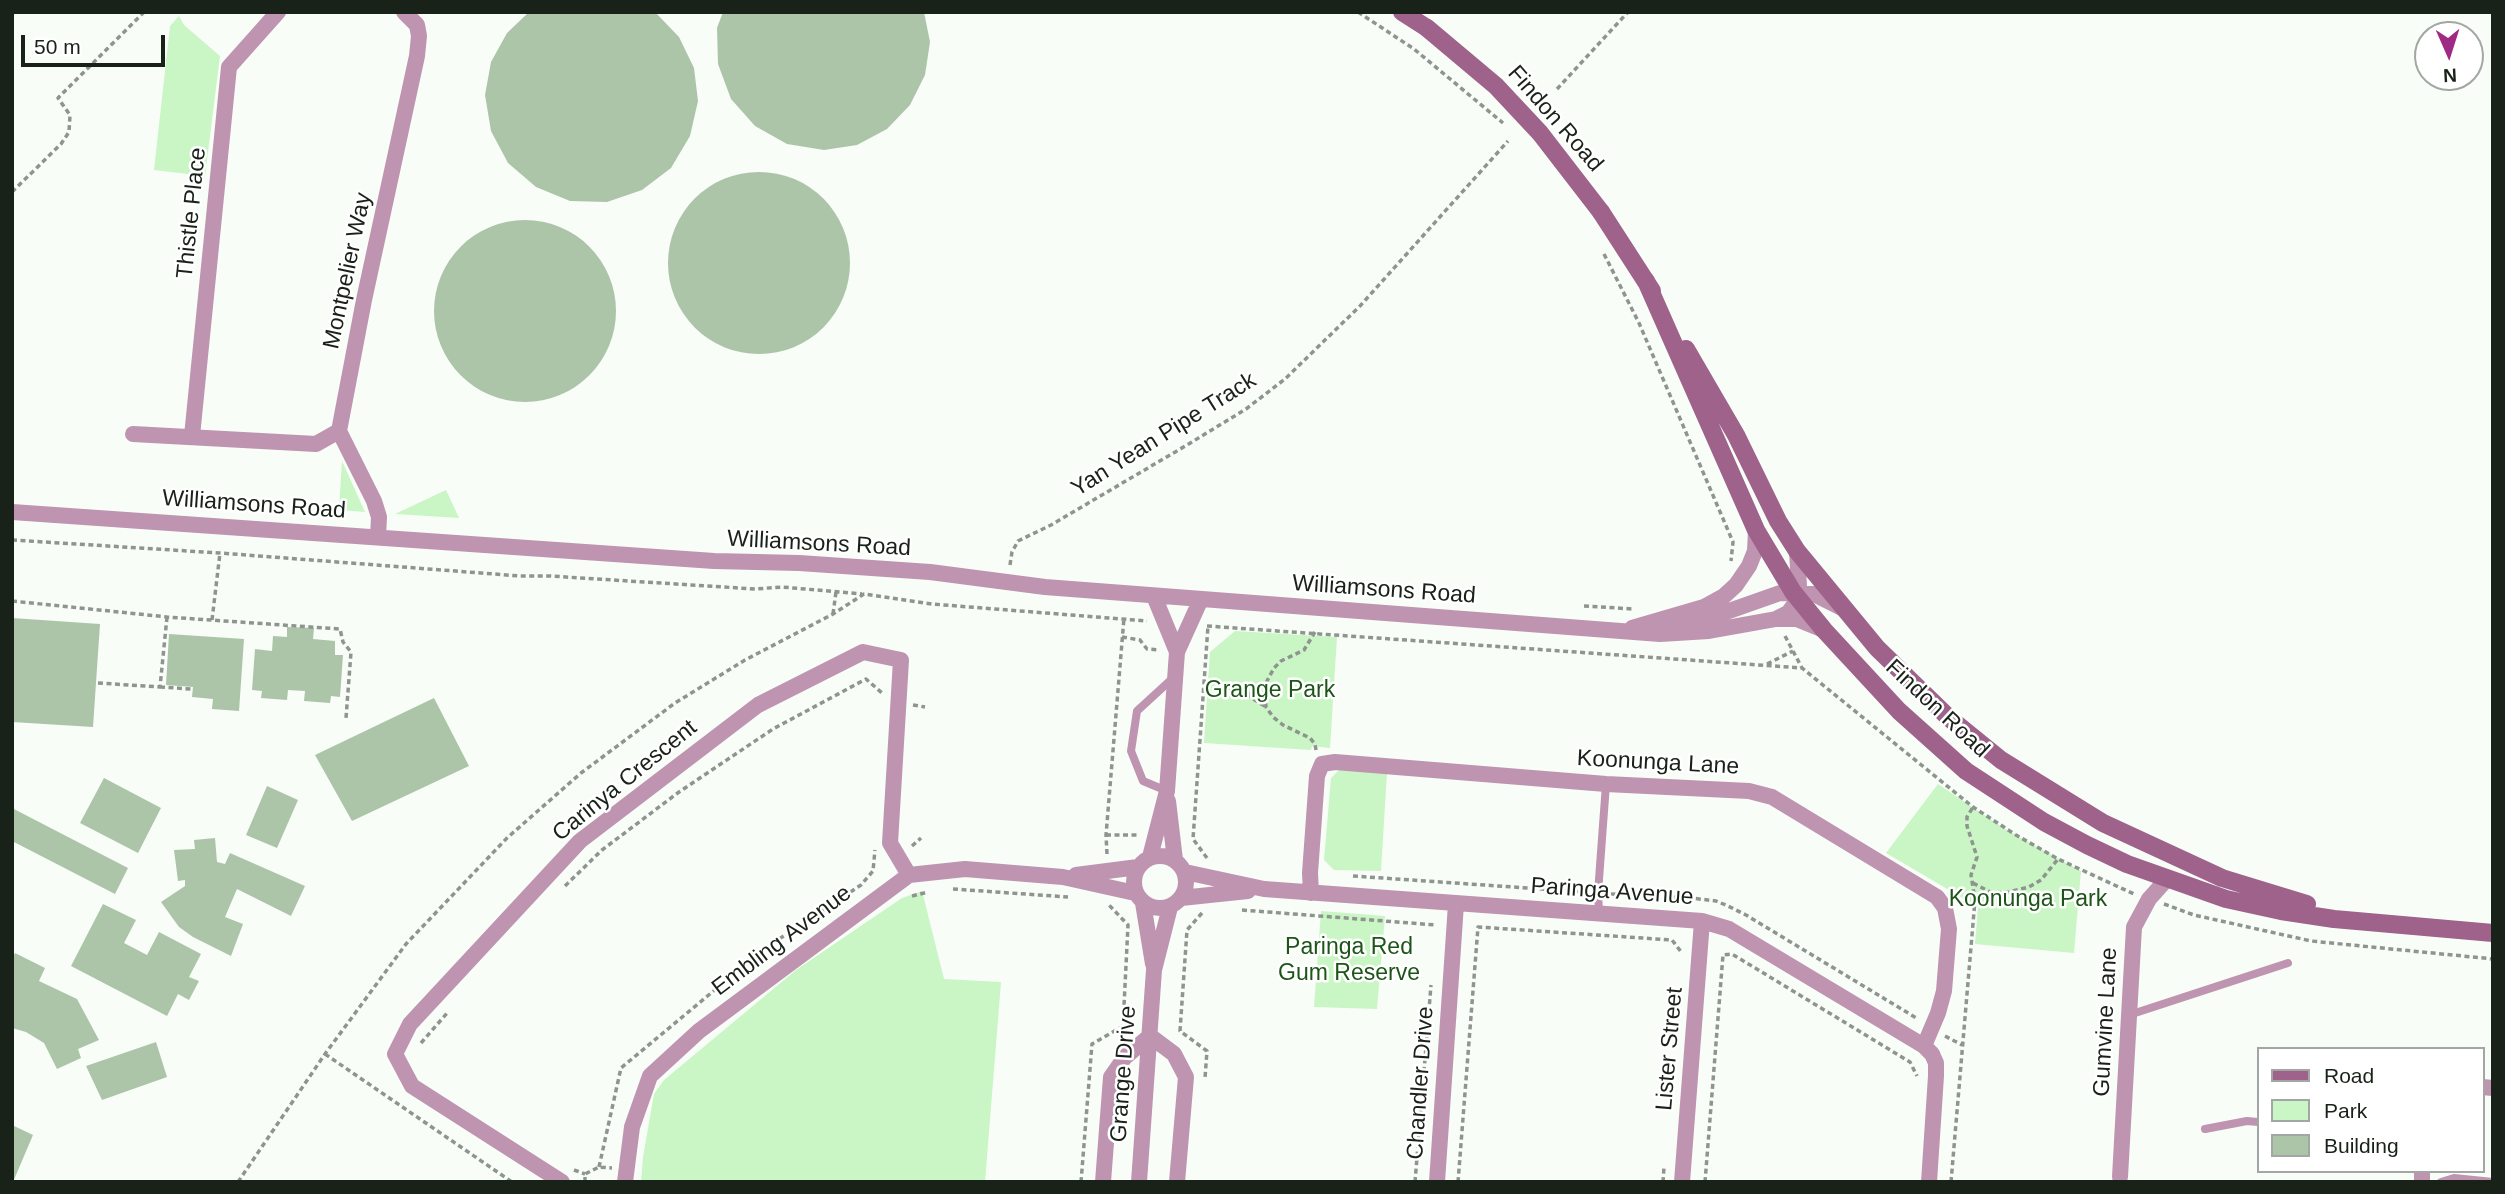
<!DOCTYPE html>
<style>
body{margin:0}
#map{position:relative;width:2505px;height:1194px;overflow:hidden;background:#f8fdf8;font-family:Helvetica,sans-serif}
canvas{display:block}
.frame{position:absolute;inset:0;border:14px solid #192218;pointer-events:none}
.legend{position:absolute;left:2257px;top:1047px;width:228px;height:126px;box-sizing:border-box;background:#fff;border:2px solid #a3a7a3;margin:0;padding:9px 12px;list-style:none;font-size:21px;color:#192218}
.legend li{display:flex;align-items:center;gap:14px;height:35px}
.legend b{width:35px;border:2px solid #a3a7a3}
.north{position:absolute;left:2414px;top:21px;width:70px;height:70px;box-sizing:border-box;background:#fff;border:2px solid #a3a7a3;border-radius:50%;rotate:177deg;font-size:19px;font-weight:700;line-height:28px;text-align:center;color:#192218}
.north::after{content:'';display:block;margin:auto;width:24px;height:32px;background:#9f2a84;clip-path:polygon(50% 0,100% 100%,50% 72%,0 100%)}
.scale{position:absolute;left:21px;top:35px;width:144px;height:32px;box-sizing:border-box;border:4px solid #192218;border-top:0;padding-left:9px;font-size:21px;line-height:24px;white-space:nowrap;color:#192218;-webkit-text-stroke:5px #fff;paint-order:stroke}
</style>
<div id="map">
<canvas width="2505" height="1194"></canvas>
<div class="frame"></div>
<ul class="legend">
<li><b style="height:9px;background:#9e628b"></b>Road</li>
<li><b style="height:19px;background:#caf5c5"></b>Park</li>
<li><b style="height:19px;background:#acc5a9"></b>Building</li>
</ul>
<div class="north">N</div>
<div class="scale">50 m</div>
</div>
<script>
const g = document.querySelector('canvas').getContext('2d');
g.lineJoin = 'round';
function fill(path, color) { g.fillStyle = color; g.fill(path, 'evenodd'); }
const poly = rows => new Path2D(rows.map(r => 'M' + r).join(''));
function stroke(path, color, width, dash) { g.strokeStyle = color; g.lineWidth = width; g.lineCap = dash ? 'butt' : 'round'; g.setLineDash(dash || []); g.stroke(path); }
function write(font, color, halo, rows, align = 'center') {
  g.font = font + ' Helvetica,sans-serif'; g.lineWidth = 5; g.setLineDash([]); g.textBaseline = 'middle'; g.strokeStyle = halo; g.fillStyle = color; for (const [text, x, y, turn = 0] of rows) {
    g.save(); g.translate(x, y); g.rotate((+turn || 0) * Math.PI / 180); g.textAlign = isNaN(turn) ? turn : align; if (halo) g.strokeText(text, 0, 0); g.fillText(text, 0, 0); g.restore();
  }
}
fill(poly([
 [179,16,184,25,220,56,205,176,154,170,170,26],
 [342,461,365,512,339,510],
 [446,490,459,518,395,514],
 [1235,631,1337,637,1330,748,1312,746,1311,750,1204,743,1210,652],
 [1339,770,1387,773,1381,871,1334,870,1324,860,1331,778],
 [1938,784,2005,829,2081,871,2074,953,1975,944,1978,907,1886,853],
 [922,891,944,979,1001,982,985,1182,641,1182,643,1157,654,1094,664,1080,796,970,902,898],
 [1321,911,1385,916,1377,1009,1314,1007]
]), '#caf5c5');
fill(poly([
 [529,12,655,12,679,37,694,68,698,101,690,136,671,168,642,190,607,202,570,201,536,187,508,163,491,131,485,95,491,62,507,33],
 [723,12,924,12,930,42,925,75,910,105,887,129,857,145,824,150,787,144,755,126,731,99,718,64,717,28],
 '668 263a91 91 0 1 1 182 0a91 91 0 1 1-182 0Z',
 '434 311a91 91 0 1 1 182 0a91 91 0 1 1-182 0Z',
 [12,618,100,624,93,727,12,722],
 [287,627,314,628,313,639,335,641,335,655,343,655,340,697,331,696,330,703,304,701,305,691,288,690,287,700,261,698,262,691,252,690,255,649,272,651,273,636,287,637],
 [169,634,244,639,239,711,212,709,213,699,192,697,193,687,166,685],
 [434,698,469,766,352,821,315,755],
 [104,778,161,808,138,853,80,823],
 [267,786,298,800,277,848,246,835],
 [12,808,128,868,115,894,12,841],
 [215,838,217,862,225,864,230,853,305,886,291,916,237,889,225,917,243,924,231,956,193,937,179,927,161,902,185,886,185,880,178,881,174,850,195,849,194,840],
 [103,904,136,920,124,943,147,955,159,932,201,954,189,977,199,981,189,1000,178,994,167,1016,71,966],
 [15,953,45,968,39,981,77,999,99,1040,78,1049,81,1058,57,1069,44,1043,26,1032,12,1028,12,958],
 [156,1042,167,1077,102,1100,86,1066],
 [12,1125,33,1135,13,1182,12,1182]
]), '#acc5a9');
stroke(poly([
 [1358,12,1414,49,1503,123],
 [1557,89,1628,12],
 [12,192,61,144,69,132,70,115,58,98,144,12],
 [1604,254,1639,323,1733,542,1731,561],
 [12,540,220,553,520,576,550,576,755,589,782,587,862,594],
 [1010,565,1012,552,1018,541,1051,525,1187,445,1246,409,1285,379,1360,306,1508,141],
 [12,601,167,617,340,629,343,642,351,652,346,718],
 [1584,606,1633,609],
 [833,614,836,592],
 [212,620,220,553],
 [1207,626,1802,668,1973,807,2016,835,2058,859,2134,894],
 [1315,632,1304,650,1281,661,1274,668,1267,681,1265,697,1266,707,1273,717,1283,725,1310,738,1315,744,1316,750],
 [1785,636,1802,668],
 [1122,637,1140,640,1147,649,1159,650],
 [1767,664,1793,651],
 [98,683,160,687,167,617],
 [160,687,191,689],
 [1204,689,1233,691,1247,695,1266,707],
 [1247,695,1266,686],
 [913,705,925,707],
 [1106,835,1139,835],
 [912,846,921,838],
 [1107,854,1106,835,1124,618],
 [1207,858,1193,839,1208,626],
 [1353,876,1586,892],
 [1973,883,1992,893,2009,892,2029,887,2041,880,2058,859],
 [565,886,602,850,679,792,773,729,866,679,882,693],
 [953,889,1068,897],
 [1611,894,1691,898,1716,901,1728,906,1746,915,1918,1019],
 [912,896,928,892],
 [1975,900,1990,893],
 [2164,904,2194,915,2311,941,2493,959],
 [1242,910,1436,925],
 [1202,913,1187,930,1180,1031,1207,1051,1205,1078],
 [1945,1036,1962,1045],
 [421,1043,448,1012],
 [325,1054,512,1182],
 [599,1167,621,1068,764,949,861,885,873,871,875,850],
 [574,1170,585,1174],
 [238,1182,325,1054,406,944,507,838,581,773,675,703,745,660,833,614,864,594,932,604,1147,621],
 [585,1182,585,1174,599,1167,612,1168],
 [1081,1182,1092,1044,1123,1026,1128,925,1109,905],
 [1415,1182,1431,985],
 [1458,1182,1478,927,1672,940,1682,953],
 [1663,1182,1664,1167],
 [1705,1182,1723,955,1732,954,1910,1062,1917,1076],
 [1951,1182,1975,900,1971,875,1977,857,1967,826,1967,817,1973,807]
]), '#8e958e', 3.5, [5, 3.5]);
stroke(poly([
 [1167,791,1143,781,1131,751,1137,711,1173,678],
 [1599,913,1598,893,1606,784],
 [2129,1015,2288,963],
 [2205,1129,2247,1121,2258,1122],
 [2441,1182,2454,1178,2493,1182]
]), '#be94b0', 8);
stroke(poly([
 [133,434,316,444,339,431],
 [192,436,229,67,278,12],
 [12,512,714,561,799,563,930,572,1045,587,1660,634,1709,631,1776,619,1797,619,1824,630],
 [378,537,379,517,374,501,339,431,364,300,417,56,419,36,417,25,404,12],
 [1154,596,1177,652],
 [1776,619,1788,613,1794,605,1799,586,1797,551],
 [1666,624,1709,618,1780,593,1814,594,1842,608],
 [1632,628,1704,607,1724,596,1736,585,1749,566,1755,551,1756,530],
 [1168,801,1175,860],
 '1134 882a26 26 0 1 1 52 0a26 26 0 1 1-52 0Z',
 [1150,857,1167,791,1177,652,1201,599],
 [1185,872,1264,889,1702,921,1729,929,1924,1046,1932,1054,1936,1063,1936,1076,1929,1182],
 [1076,875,1138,867],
 [1311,893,1310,873,1317,776,1322,764,1335,762,1606,784,1749,791,1772,797,1937,897,1945,908,1949,929,1944,991,1938,1013,1924,1046],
 [1181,898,1248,891],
 [1143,903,1153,964],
 [2482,1087,2493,1088],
 [2422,1171,2422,1182],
 [2120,1177,2134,927,2149,899,2167,879],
 [562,1182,412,1086,395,1054,410,1024,580,841,758,705,863,652,901,660,890,843,909,875],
 [625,1182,632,1127,650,1076,699,1031,909,875,965,869,1063,877,1135,893],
 [1103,1182,1111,1077,1125,1057,1150,1036,1174,1054,1186,1077,1177,1182],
 [1139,1182,1154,970,1170,907],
 [1437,1182,1456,904],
 [1682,1182,1702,921]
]), '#be94b0', 16);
stroke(poly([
 [1402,12,1427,28],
 [1601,212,1652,291],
 [1646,281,1756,530,1793,592,1824,630,1899,711,1966,771,2044,822,2087,845,2127,864,2226,899,2281,911,2334,919,2493,933],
 [1686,349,1736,435,1778,521,1797,551,1877,648,1948,717,2001,760,2103,823,2222,878,2307,904]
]), '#9e628b', 18);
stroke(poly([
 [1427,28,1496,86,1540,133,1601,212]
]), '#9e628b', 18);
write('23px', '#192218', '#fff', [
 ["Findon Road",1555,119,49],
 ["Thistle Place",192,213,-84],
 ["Montpelier Way",348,271,-78],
 ["Yan Yean Pipe Track",1164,435,-32],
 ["Williamsons Road",254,505,4],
 ["Williamsons Road",819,544,3],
 ["Williamsons Road",1384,590,4],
 ["Findon Road",1937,709,43],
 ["Koonunga Lane",1658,763,3],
 ["Carinya Crescent",625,781,-39],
 ["Paringa Avenue",1612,892,4],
 ["Embling Avenue",782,941,-37],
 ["Gumvine Lane",2106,1022,-87],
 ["Lister Street",1670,1049,-85],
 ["Grange Drive",1124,1074,-86],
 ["Chandler Drive",1421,1083,-86]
]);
write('23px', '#1d5518', '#fff', [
 ["Grange Park",1270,691],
 ["Koonunga Park",2028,900],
 ["Paringa Red",1349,948],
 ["Gum Reserve",1349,974]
]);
</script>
